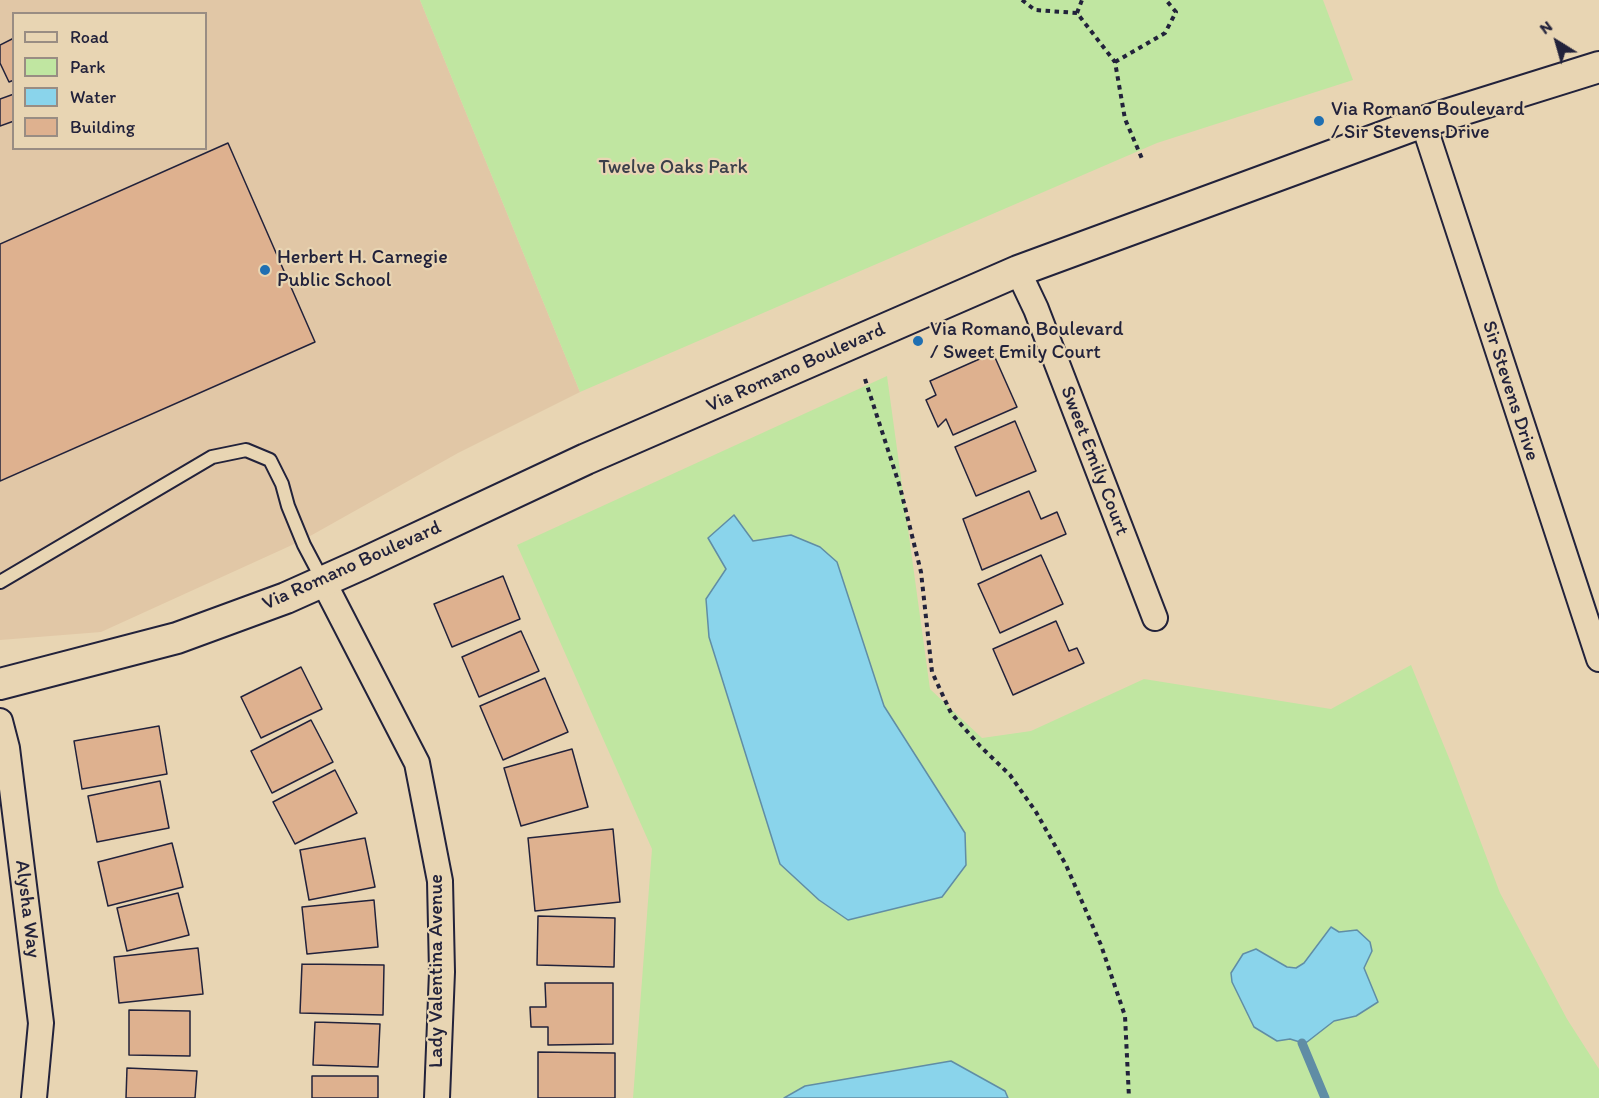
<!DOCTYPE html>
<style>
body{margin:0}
#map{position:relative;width:1599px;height:1098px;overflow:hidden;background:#e8d5b3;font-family:Itim,sans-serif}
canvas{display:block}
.legend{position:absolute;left:12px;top:12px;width:195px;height:138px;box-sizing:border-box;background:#e8d5b3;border:2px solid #998d83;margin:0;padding:8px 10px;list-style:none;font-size:18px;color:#22223b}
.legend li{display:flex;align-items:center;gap:12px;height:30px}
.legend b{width:30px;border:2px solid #998d83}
.north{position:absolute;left:1527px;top:12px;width:60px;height:60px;-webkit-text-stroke:4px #e8d5b3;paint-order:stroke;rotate:323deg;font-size:16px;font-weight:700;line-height:24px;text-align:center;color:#22223b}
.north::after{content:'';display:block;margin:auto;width:21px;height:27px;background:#22223b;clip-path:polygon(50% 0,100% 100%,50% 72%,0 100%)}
</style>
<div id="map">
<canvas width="1599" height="1098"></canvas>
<ul class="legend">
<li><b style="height:8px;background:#e8d5b3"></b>Road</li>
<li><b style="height:16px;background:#c0e6a1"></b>Park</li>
<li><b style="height:16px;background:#8ad4eb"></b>Water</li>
<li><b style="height:16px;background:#deb18f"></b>Building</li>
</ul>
<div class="north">N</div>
</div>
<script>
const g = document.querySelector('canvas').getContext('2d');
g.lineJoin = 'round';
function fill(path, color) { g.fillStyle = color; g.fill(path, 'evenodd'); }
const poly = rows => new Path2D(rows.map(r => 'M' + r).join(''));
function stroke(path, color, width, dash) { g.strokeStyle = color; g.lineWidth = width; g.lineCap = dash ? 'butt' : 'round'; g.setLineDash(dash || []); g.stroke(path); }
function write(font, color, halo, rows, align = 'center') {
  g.font = font + ' Itim,sans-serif'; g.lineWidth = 4.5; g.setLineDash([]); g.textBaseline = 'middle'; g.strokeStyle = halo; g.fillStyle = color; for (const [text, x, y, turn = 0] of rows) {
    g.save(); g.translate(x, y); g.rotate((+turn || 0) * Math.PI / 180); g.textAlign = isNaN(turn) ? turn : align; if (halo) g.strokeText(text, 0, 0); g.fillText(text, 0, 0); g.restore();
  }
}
fill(poly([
 [0,0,420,0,580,392,458,453,303,540,101,632,0,640],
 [14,14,206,14,206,148,14,148]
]), '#e1c7a6');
fill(poly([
 [420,0,1323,0,1353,80,1157,143,580,392],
 [887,376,930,689,982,738,1031,731,1144,679,1331,709,1411,665,1451,763,1500,893,1567,1019,1599,1069,1599,1098,633,1098,652,849,517,545]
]), '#c0e6a1');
const water = poly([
 [734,515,753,541,791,535,820,547,837,562,884,706,965,833,966,865,942,897,848,920,819,900,780,864,709,637,706,599,726,569,708,538,734,515],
 [1331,927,1339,932,1357,930,1370,942,1372,951,1364,968,1378,1002,1356,1016,1334,1021,1307,1042,1303,1043,1290,1039,1277,1041,1254,1027,1232,982,1231,973,1243,954,1256,949,1287,967,1296,968,1304,963,1331,927],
 [951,1061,1005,1091,1008,1098,784,1098,805,1086,951,1061]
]);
fill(water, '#8ad4eb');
stroke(water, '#608da5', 1.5);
stroke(poly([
 [1302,1043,1325,1098]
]), '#608da5', 9);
const building = poly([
 [14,38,14,80,9,82,0,63,0,45,14,38],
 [14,94,14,121,0,126,0,99,14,94],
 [228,143,315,342,0,481,0,244,228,143],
 [993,353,1017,407,953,435,946,419,938,427,926,400,936,395,930,381,993,353],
 [1015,421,1036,471,976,496,955,447,1015,421],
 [1029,491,1041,519,1057,512,1066,534,982,570,963,519,1029,491],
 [1041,555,1063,604,1000,633,978,584,1041,555],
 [503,576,520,619,452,647,434,604,503,576],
 [1056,621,1069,651,1077,648,1084,663,1013,695,993,649,1056,621],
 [521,631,539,671,479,697,462,657,521,631],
 [301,667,322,709,261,738,241,697,301,667],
 [545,678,568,732,503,760,480,706,545,678],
 [311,720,333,762,272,793,251,751,311,720],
 [159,726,167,774,82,789,74,741,159,726],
 [572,749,588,807,521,826,504,768,572,749],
 [335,770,357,813,295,844,273,802,335,770],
 [160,781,169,828,97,842,88,796,160,781],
 [613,829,620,902,535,911,528,838,613,829],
 [365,838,375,887,309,900,300,850,365,838],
 [172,843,183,887,108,906,98,862,172,843],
 [178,893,189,935,127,951,117,908,178,893],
 [374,900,378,947,307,954,302,907,374,900],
 [538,916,615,918,614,967,537,965,538,916],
 [198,948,203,994,119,1003,114,957,198,948],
 [302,964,384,965,383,1015,300,1013,302,964],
 [545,983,613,983,613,1044,548,1045,548,1027,531,1027,530,1007,546,1007,545,983],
 [129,1010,190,1011,190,1056,129,1055,129,1010],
 [315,1022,380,1024,378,1067,313,1065,315,1022],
 [538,1052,615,1053,615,1098,538,1098,538,1052],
 [127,1068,197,1071,195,1098,126,1098,127,1068],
 [312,1076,378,1076,378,1098,312,1098,312,1076]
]);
fill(building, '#deb18f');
stroke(building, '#22223b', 1.5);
const service = poly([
 [0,582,212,457,246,450,270,460,282,484,288,506,304,545,323,581]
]);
const minor = poly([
 [1423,122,1599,659],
 [1018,271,1036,309,1155,618],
 [323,581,417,763,440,881,442,972,437,1098],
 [0,721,7,748,41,1023,34,1098]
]);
const tertiary = poly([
 [0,684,177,638,286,598,362,564,586,459,1018,271,1423,122,1599,67]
]);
stroke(service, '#22223b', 16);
stroke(minor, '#22223b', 28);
stroke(tertiary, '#22223b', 34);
stroke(poly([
 [1022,0,1035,10,1077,13,1115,62,1125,119,1143,161],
 [1077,13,1082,0],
 [1115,62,1165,33,1176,12,1166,0],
 [865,379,900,487,921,572,932,672,951,713,980,746,1010,775,1036,812,1066,865,1101,945,1125,1016,1129,1098]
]), '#22223b', 4, [4.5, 4.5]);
stroke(service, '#e8d5b3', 12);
stroke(minor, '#e8d5b3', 24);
stroke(tertiary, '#e8d5b3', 30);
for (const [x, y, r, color] of [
 [1319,121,6,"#1f6fb2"],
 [265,270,6,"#1f6fb2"],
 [918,341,6,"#1f6fb2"]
]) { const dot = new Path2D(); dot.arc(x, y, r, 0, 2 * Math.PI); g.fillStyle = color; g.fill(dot); stroke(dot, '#e8d5b3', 2); }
write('20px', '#22223b', '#e8d5b3', [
 ["Via Romano Boulevard",1331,110],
 ["/ Sir Stevens Drive",1331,133],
 ["Herbert H. Carnegie",277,258],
 ["Public School",277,281],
 ["Via Romano Boulevard",930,330],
 ["/ Sweet Emily Court",930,353]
], 'left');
write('20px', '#3a3f4a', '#e8d5b3', [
 ["Twelve Oaks Park",673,168]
]);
write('20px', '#22223b', '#e8d5b3', [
 ["Via Romano Boulevard",796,368,-24],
 ["Sir Stevens Drive",1510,391,72],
 ["Sweet Emily Court",1094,461,69],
 ["Via Romano Boulevard",352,566,-24],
 ["Alysha Way",27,909,83],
 ["Lady Valentina Avenue",437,971,-90]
]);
</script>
